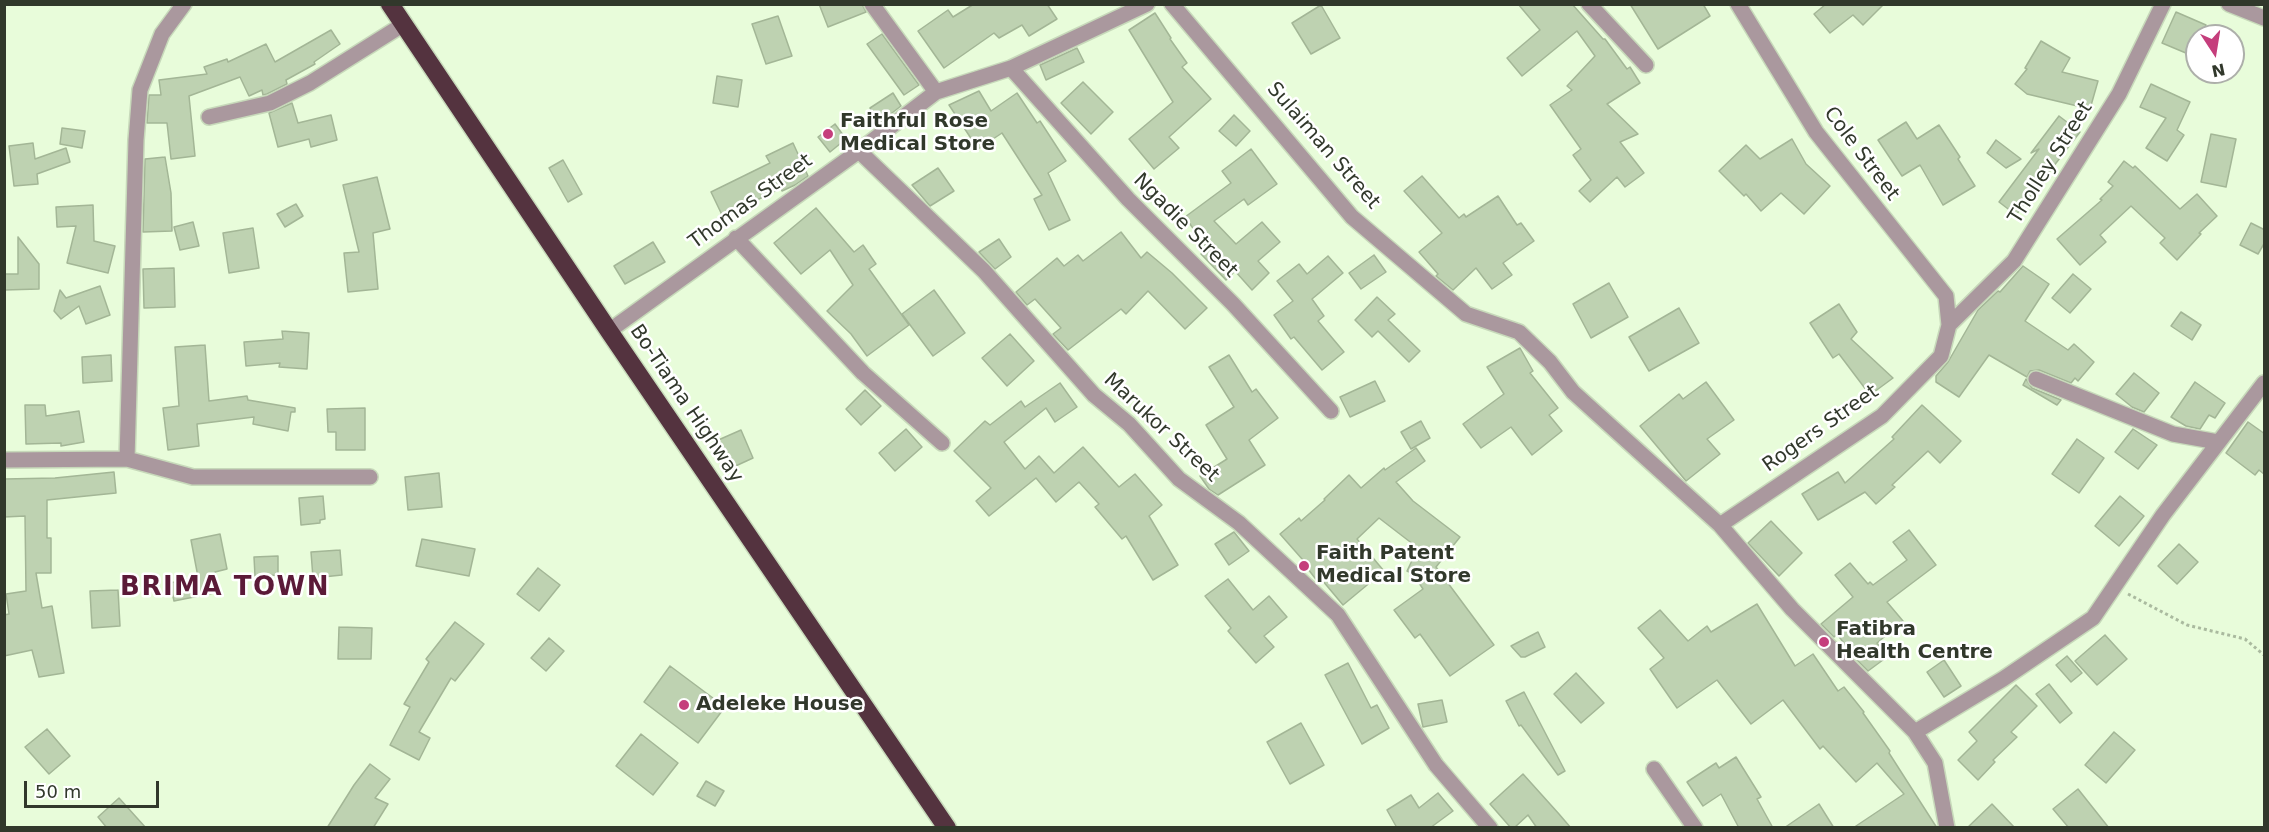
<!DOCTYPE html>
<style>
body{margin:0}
#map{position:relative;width:2269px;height:832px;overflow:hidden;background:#e8fcda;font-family:"DejaVu Sans",sans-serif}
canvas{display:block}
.frame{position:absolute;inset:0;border:6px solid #31382b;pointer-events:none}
.north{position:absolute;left:2185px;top:24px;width:60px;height:60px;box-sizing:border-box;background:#fff;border:2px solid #adafaa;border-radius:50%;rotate:168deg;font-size:16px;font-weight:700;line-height:24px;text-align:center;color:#31382b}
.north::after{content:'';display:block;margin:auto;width:21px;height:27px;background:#c53e7c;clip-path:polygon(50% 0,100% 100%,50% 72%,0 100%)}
.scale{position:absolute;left:24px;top:781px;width:135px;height:27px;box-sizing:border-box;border:3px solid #31382b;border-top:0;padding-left:8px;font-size:18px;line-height:21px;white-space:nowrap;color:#31382b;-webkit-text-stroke:4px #fff;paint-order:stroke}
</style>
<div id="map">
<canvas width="2269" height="832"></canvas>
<div class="frame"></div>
<div class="north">N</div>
<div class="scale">50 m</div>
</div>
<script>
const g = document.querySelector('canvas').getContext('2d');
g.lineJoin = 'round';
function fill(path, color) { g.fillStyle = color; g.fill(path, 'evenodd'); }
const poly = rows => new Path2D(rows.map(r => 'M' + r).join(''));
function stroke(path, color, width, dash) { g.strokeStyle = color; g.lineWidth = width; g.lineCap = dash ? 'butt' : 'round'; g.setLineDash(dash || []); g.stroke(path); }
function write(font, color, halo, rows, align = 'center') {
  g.font = font + ' "DejaVu Sans",sans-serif'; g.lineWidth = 5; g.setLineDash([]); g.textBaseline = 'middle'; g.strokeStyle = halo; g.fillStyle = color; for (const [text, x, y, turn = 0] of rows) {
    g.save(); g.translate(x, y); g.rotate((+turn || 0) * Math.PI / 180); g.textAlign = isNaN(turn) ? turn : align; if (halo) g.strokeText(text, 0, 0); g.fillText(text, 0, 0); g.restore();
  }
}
const building = poly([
 [819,4,862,4,866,12,828,27,819,4],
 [974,4,1047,4,1057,19,1029,36,1022,25,999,38,994,33,944,68,918,31,948,10,953,17,974,4],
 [1518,4,1572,4,1603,39,1605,39,1627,69,1630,67,1640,83,1607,104,1638,134,1620,142,1644,173,1625,187,1617,177,1590,202,1579,191,1591,180,1573,155,1581,149,1550,105,1572,90,1567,86,1595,56,1577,31,1522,76,1507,58,1540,30,1518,4],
 [1630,4,1703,4,1710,16,1658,49,1630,4],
 [1826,4,1884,4,1863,25,1853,15,1830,33,1814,14,1826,4],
 [1321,5,1340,38,1311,54,1292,23,1321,5],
 [2176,12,2206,25,2201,36,2197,36,2197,47,2193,56,2162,43,2176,12],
 [1155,13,1171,38,1170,39,1187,63,1182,67,1211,99,1169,137,1179,148,1154,169,1129,139,1173,102,1129,30,1155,13],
 [778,16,792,56,766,64,752,24,778,16],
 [331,30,340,44,314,62,315,64,286,80,287,84,267,94,263,95,262,90,249,96,240,77,189,96,195,156,171,159,167,123,147,123,149,95,161,95,159,80,207,74,204,67,227,59,228,62,266,44,275,62,331,30],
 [882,34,919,85,904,95,867,44,882,34],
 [2041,41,2070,58,2062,72,2098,81,2090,109,2027,94,2015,84,2027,69,2025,68,2041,41],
 [1077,48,1084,62,1046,80,1040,65,1077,48],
 [717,76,742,80,738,107,713,103,717,76],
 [1083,82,1113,112,1091,134,1061,103,1083,82],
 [2151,84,2190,102,2177,130,2184,135,2167,161,2146,148,2166,118,2140,107,2151,84],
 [979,91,991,111,1017,93,1037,123,1040,121,1066,161,1048,173,1070,220,1049,230,1034,199,1042,195,1002,133,978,149,949,105,979,91],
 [893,93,901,106,879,123,870,108,893,93],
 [292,103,298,123,331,115,337,140,311,147,309,139,278,147,269,113,292,103],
 [1234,115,1250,131,1236,146,1219,131,1234,115],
 [2059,116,2080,132,2016,215,1999,202,2039,149,2031,153,2059,116],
 [1906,122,1917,139,1939,125,1960,157,1958,159,1975,186,1943,205,1920,165,1902,176,1878,140,1906,122],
 [835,124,846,139,830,152,818,137,835,124],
 [62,128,85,131,82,148,60,144,62,128],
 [2211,134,2236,139,2226,187,2201,182,2211,134],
 [1792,139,1806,164,1830,186,1804,214,1781,193,1761,211,1746,194,1744,196,1719,171,1746,145,1760,159,1792,139],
 [1996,140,2021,159,2006,168,1987,153,1996,140],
 [33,143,35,159,66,148,70,162,37,174,38,184,14,186,9,146,33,143],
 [793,143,808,176,795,185,782,191,781,188,723,217,711,192,770,163,766,156,793,143],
 [1251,149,1277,184,1248,205,1244,199,1214,221,1236,244,1262,222,1280,242,1258,261,1269,273,1252,290,1235,271,1226,280,1201,254,1207,248,1185,217,1231,183,1222,171,1251,149],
 [165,157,171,193,172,231,143,232,145,159,165,157],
 [563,160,582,194,568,202,549,168,563,160],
 [2124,161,2133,168,2135,166,2180,209,2197,194,2217,216,2199,233,2201,234,2177,260,2160,243,2165,238,2131,206,2100,235,2106,242,2080,265,2057,239,2102,200,2100,199,2113,186,2108,182,2124,161],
 [938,168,954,191,930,206,912,185,938,168],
 [1422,176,1459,218,1464,214,1466,217,1498,196,1517,225,1521,223,1534,241,1503,263,1512,275,1492,289,1476,268,1453,290,1436,276,1438,274,1419,252,1442,233,1404,191,1422,176],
 [377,177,390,229,373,233,378,289,348,292,344,253,359,252,343,185,377,177],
 [296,204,303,216,285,227,277,214,296,204],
 [93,205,94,241,115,246,108,273,67,263,76,226,57,227,56,207,93,205],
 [816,208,854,252,863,245,876,264,869,269,909,325,867,356,851,334,827,311,853,285,830,250,801,274,774,243,816,208],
 [193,222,199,246,180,250,174,227,193,222],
 [2251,223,2265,230,2265,242,2258,254,2240,245,2251,223],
 [253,228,259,268,229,273,223,233,253,228],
 [1121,232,1141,258,1147,252,1172,273,1207,308,1185,329,1148,291,1126,314,1121,309,1068,350,1053,334,1061,328,1035,299,1027,305,1016,292,1057,258,1064,266,1078,255,1083,261,1121,232],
 [18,237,39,264,39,289,4,290,4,274,18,274,18,237],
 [999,239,1011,257,995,269,979,252,999,239],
 [653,242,665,262,625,284,614,266,653,242],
 [1374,255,1386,272,1361,289,1349,273,1374,255],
 [1328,256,1343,273,1312,299,1324,316,1318,321,1344,352,1322,370,1294,337,1291,339,1274,315,1293,301,1277,281,1299,264,1307,274,1328,256],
 [2023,266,2049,284,2025,321,2068,350,2074,344,2094,362,2078,381,2075,378,2071,383,2039,370,2030,371,2027,377,1989,355,1959,397,1936,382,1936,376,1948,362,1978,310,1998,291,2000,292,2023,266],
 [174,268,175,307,144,308,143,269,174,268],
 [2073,274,2091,289,2070,313,2052,298,2073,274],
 [1609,283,1628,317,1591,338,1573,304,1609,283],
 [100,286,110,315,86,324,79,306,61,319,54,311,60,290,66,298,100,286],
 [934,290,965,333,933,356,902,314,934,290],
 [1377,297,1395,314,1388,320,1420,351,1409,362,1378,331,1372,337,1355,320,1377,297],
 [1839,304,1857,332,1851,339,1893,378,1870,395,1839,354,1833,358,1810,323,1839,304],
 [1679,308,1699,343,1649,371,1629,337,1679,308],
 [2181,312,2201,325,2192,340,2171,326,2181,312],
 [282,331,309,333,307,369,279,367,280,363,246,366,244,342,283,339,282,331],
 [1010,334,1034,361,1007,386,982,358,1010,334],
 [205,345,209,401,247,396,248,400,295,408,295,412,291,412,288,431,253,424,254,417,197,424,199,446,168,450,163,408,179,406,175,347,205,345],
 [1520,348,1533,371,1530,373,1558,408,1549,415,1562,431,1532,455,1511,427,1481,448,1463,424,1504,394,1487,367,1520,348],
 [111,355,112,381,83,383,82,357,111,355],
 [1229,355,1252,392,1256,389,1278,418,1249,440,1265,465,1218,495,1209,489,1200,476,1227,459,1206,425,1234,407,1209,367,1229,355],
 [2134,373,2159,393,2144,412,2132,407,2116,394,2134,373],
 [2026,379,2032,388,2061,400,2057,405,2023,385,2026,379],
 [1375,381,1385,401,1350,417,1340,397,1375,381],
 [1706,382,1734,420,1707,439,1720,454,1686,481,1640,426,1679,394,1683,399,1706,382],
 [2195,382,2225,403,2215,418,2209,415,2200,429,2186,426,2171,417,2195,382],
 [1060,383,1077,407,1055,422,1046,408,1004,442,1025,469,1039,456,1054,473,1083,447,1119,487,1135,474,1162,505,1149,516,1178,565,1153,580,1126,536,1122,539,1095,507,1099,504,1079,482,1056,502,1036,478,989,516,976,501,991,488,954,451,985,421,990,425,1021,401,1025,407,1060,383],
 [865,390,881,406,861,425,846,409,865,390],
 [25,405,45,405,46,416,79,411,84,442,61,446,61,443,26,444,25,405],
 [1922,405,1961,441,1940,463,1928,451,1892,485,1895,487,1876,504,1865,492,1818,520,1802,494,1838,472,1845,483,1894,439,1892,437,1922,405],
 [365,408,365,450,336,450,336,432,328,432,327,409,365,408],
 [1421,421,1430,438,1411,449,1401,432,1421,421],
 [2248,422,2265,434,2265,475,2259,470,2255,475,2226,453,2248,422],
 [906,429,922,447,895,471,879,453,906,429],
 [2133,429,2157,445,2138,469,2115,452,2133,429],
 [741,430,753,458,729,469,716,441,741,430],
 [2077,439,2104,458,2079,493,2052,474,2077,439],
 [1416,448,1425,461,1396,482,1413,501,1460,537,1436,567,1494,645,1450,676,1420,634,1415,638,1394,610,1423,589,1413,574,1407,571,1418,548,1379,518,1357,539,1384,571,1343,605,1322,580,1318,582,1308,569,1310,568,1280,534,1299,518,1301,521,1325,500,1324,499,1349,475,1361,488,1384,468,1385,470,1416,448],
 [114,472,116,493,47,500,47,538,51,538,51,573,36,573,42,608,52,606,64,673,39,677,32,650,4,656,4,615,9,614,6,594,26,591,25,516,4,517,4,479,55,478,114,472],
 [439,473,442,507,408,510,405,477,439,473],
 [323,496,325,519,320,520,320,523,301,525,299,498,323,496],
 [2120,496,2144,516,2119,546,2095,526,2120,496],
 [1771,521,1802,553,1779,576,1748,543,1771,521],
 [1909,530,1936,565,1887,602,1903,621,1877,643,1887,657,1868,671,1855,658,1837,634,1834,637,1821,624,1853,597,1835,575,1850,563,1868,584,1870,582,1873,585,1907,560,1893,542,1909,530],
 [1234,532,1249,551,1229,565,1215,544,1234,532],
 [220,534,227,569,215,572,219,592,174,601,170,583,198,577,191,540,220,534],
 [422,539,475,549,469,576,416,566,422,539],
 [2179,544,2198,562,2177,584,2158,566,2179,544],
 [340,550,342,575,313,578,311,552,340,550],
 [278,556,278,575,255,576,254,557,278,556],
 [538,568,560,585,539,611,517,594,538,568],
 [1228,579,1253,610,1269,596,1287,617,1264,636,1274,647,1256,663,1228,631,1231,628,1205,596,1228,579],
 [118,590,120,626,92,628,90,591,118,590],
 [1757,604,1795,666,1813,654,1838,691,1844,687,1864,712,1863,713,1890,751,1889,753,1937,828,1853,828,1904,794,1877,763,1856,782,1823,746,1820,749,1783,700,1751,724,1717,680,1677,708,1650,669,1664,658,1638,628,1660,610,1688,641,1707,626,1711,632,1757,604],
 [455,622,484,644,455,681,451,678,419,732,430,738,419,760,390,745,410,707,404,704,429,662,426,659,455,622],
 [339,627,372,628,371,659,338,659,339,627],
 [1538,632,1545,647,1525,657,1521,657,1511,646,1538,632],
 [2105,635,2127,659,2097,685,2075,661,2105,635],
 [549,638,564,651,546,671,531,658,549,638],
 [2067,656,2082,673,2071,682,2056,665,2067,656],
 [1944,660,1961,686,1944,697,1927,672,1944,660],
 [1348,663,1371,708,1377,705,1389,728,1362,744,1325,675,1348,663],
 [670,666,725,707,698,743,644,702,670,666],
 [1576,673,1604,703,1581,723,1554,694,1576,673],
 [2049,684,2072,713,2060,723,2036,694,2049,684],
 [2016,685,2037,706,2011,732,2017,737,1993,760,1995,762,1978,780,1958,760,1977,741,1969,732,2016,685],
 [1524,692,1565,771,1558,775,1521,725,1519,726,1506,701,1524,692],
 [1442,700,1447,722,1423,727,1418,704,1442,700],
 [1301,723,1324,765,1290,784,1267,742,1301,723],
 [47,729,70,756,49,774,25,747,47,729],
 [2114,732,2135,750,2106,783,2085,765,2114,732],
 [641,734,678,763,653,795,616,766,641,734],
 [1736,757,1761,797,1757,799,1773,828,1739,828,1721,794,1703,806,1687,782,1716,763,1719,768,1736,757],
 [370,764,390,779,375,798,388,804,373,828,327,828,354,785,370,764],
 [1523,774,1559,814,1571,828,1537,828,1528,815,1514,828,1511,828,1490,804,1523,774],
 [706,781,724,791,715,806,697,796,706,781],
 [2078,789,2109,828,2069,828,2053,809,2078,789],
 [1438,793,1453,811,1430,828,1397,828,1387,810,1411,795,1419,808,1438,793],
 [119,798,146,828,107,828,98,817,119,798],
 [1819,804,1834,828,1784,828,1819,804],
 [1992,804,2015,828,1967,828,1992,804]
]);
fill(building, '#bed2b1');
stroke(building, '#a3b696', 1.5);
const minor = poly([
 [872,4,936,92],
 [1172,4,1352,217,1466,314,1519,332,1550,362,1573,392,1720,525,1792,609,1915,732,2003,679,2093,618,2163,515,2264,383],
 [1589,4,1646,65],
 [2229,4,2264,18],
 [1011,68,1128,199,1233,304,1331,411],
 [209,117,270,103,310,83,404,24],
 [859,151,984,271,1094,395,1129,424,1179,479,1239,523,1338,615,1436,765,1490,828],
 [736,238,863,373,942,443],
 [1949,325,2014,261,2119,94,2163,4],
 [609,331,859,151,936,92,1011,68,1147,4],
 [2036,379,2173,434,2218,442],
 [127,459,136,140,140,90,162,34,184,4],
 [4,460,127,459,193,477,370,477],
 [1720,525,1882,416,1941,356,1949,325,1946,296,1816,132,1738,4],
 [1915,732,1935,763,1947,828],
 [1654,769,1695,828]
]);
const highway = poly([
 [390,4,609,331,947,828]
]);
stroke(minor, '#c7d9ba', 18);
stroke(highway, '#c7d9ba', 21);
stroke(poly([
 [2128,594,2187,625,2245,639,2264,655]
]), '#aaba9f', 3, [3, 3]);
stroke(minor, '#aa989e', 15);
stroke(highway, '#54333f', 18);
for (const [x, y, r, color] of [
 [828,134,6,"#c53e7c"],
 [1304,566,6,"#c53e7c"],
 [1824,642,6,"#c53e7c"],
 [684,705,6,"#c53e7c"]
]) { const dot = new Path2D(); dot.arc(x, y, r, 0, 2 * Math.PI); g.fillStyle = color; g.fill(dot); stroke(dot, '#fff', 2); }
write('bold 20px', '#31382b', '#fff', [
 ["Faithful Rose",840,122],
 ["Medical Store",840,145],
 ["Faith Patent",1316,554],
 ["Medical Store",1316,577],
 ["Fatibra",1836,630],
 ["Health Centre",1836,653],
 ["Adeleke House",696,705]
], 'left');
write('20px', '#31382b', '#fff', [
 ["Sulaiman Street",1323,146,49],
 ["Cole Street",1861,154,53],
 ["Tholley Street",2051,163,-58],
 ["Thomas Street",751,202,-36],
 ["Ngadie Street",1185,226,45],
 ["Bo-Tiama Highway",686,404,56],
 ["Marukor Street",1161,428,43],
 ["Rogers Street",1821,429,-35]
]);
g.letterSpacing = '1.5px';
write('bold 26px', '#5b1a38', '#fff', [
 ["BRIMA TOWN",225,588]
]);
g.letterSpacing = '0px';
</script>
